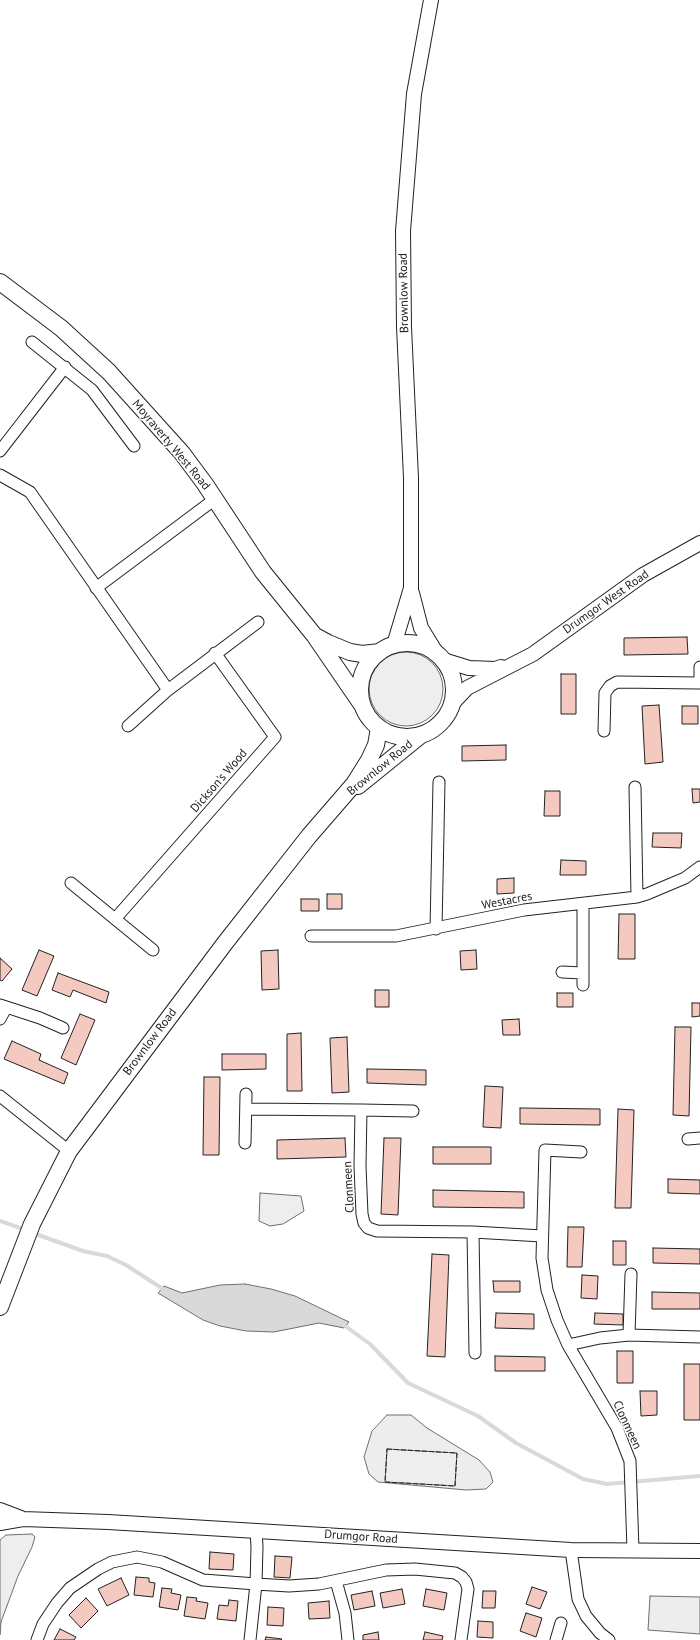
<!DOCTYPE html>
<style>
body{margin:0}
canvas{display:block;background:#fff}
</style>
<canvas width="700" height="1640"></canvas>
<script>
const g = document.querySelector('canvas').getContext('2d');
g.lineJoin = 'round';
function fill(path, color) { g.fillStyle = color; g.fill(path, 'evenodd'); }
const poly = rows => new Path2D(rows.map(r => 'M' + r).join(''));
function stroke(path, color, width, dash) { g.strokeStyle = color; g.lineWidth = width; g.lineCap = dash ? 'butt' : 'round'; g.setLineDash(dash || []); g.stroke(path); }
function write(font, color, halo, rows, align = 'center') {
  g.font = font + ' "PT Sans",sans-serif'; g.lineWidth = 3; g.setLineDash([]); g.textBaseline = 'middle'; g.strokeStyle = halo; g.fillStyle = color; for (const [text, x, y, turn = 0] of rows) {
    g.save(); g.translate(x, y); g.rotate((+turn || 0) * Math.PI / 180); g.textAlign = isNaN(turn) ? turn : align; if (halo) g.strokeText(text, 0, 0); g.fillText(text, 0, 0); g.restore();
  }
}
const green = poly([
 '369 689a37 37 0 1 1 74 0a37 37 0 1 1-74 0Z',
 [260,1193,301,1196,304,1211,283,1224,270,1226,259,1221,260,1193],
 [387,1449,457,1453,455,1486,385,1482,387,1449],
 [32,1534,35,1537,32,1547,18,1576,1,1622,0,1635,0,1540,6,1535,32,1534]
]);
fill(green, '#eee');
stroke(green, '#6f6f6f', 1);
const parking = poly([
 [387,1415,411,1415,427,1428,479,1460,490,1472,493,1482,486,1489,466,1490,378,1482,369,1474,364,1457,372,1431,387,1415],
 [387,1449,457,1453,455,1486,385,1482,387,1449],
 [650,1596,700,1597,700,1634,648,1630,650,1596]
]);
fill(parking, '#ededed');
stroke(parking, '#6f6f6f', 1);
const water = poly([
 [245,1284,271,1289,295,1296,349,1322,344,1328,319,1323,274,1332,246,1331,220,1326,203,1320,158,1293,164,1286,182,1293,220,1285,245,1284]
]);
fill(water, '#d9d9d9');
stroke(water, '#6f6f6f', 1);
stroke(poly([
 [0,1221,26,1230],
 [33,1233,83,1251,107,1256,126,1265,166,1291],
 [341,1323,370,1344,408,1383,478,1416,516,1443,583,1479,607,1484,700,1476]
]), '#d9d9d9', 4);
const building = poly([
 [687,637,688,654,624,655,624,638,687,637],
 [561,674,576,674,576,714,561,714,561,674],
 [659,705,663,762,645,764,642,706,659,705],
 [682,706,698,706,698,724,682,724,682,706],
 [506,745,506,760,462,761,462,746,506,745],
 [692,789,700,789,700,802,693,803,692,789],
 [545,791,560,791,560,816,544,816,545,791],
 [653,833,682,833,681,848,652,847,653,833],
 [561,860,586,861,586,875,560,875,561,860],
 [514,878,514,893,497,894,497,879,514,878],
 [327,894,342,894,342,909,327,909,327,894],
 [301,899,319,899,319,911,301,911,301,899],
 [619,914,635,914,635,959,618,959,619,914],
 [39,950,54,956,37,996,22,990,39,950],
 [278,950,279,989,262,990,261,951,278,950],
 [476,950,477,969,461,970,460,951,476,950],
 [0,958,12,969,2,981,0,980,0,958],
 [58,973,109,992,106,1003,73,990,70,997,52,990,58,973],
 [375,990,389,990,389,1007,375,1007,375,990],
 [557,993,573,993,573,1007,557,1007,557,993],
 [692,1003,700,1003,700,1016,692,1017,692,1003],
 [80,1014,95,1020,76,1065,61,1058,80,1014],
 [519,1019,520,1035,503,1035,502,1020,519,1019],
 [675,1027,691,1027,689,1116,673,1115,675,1027],
 [301,1033,302,1091,287,1091,287,1034,301,1033],
 [347,1037,349,1092,332,1093,330,1038,347,1037],
 [12,1041,41,1054,39,1060,68,1073,64,1084,4,1059,12,1041],
 [222,1054,266,1054,266,1069,222,1070,222,1054],
 [367,1069,426,1070,426,1085,367,1083,367,1069],
 [204,1077,220,1077,219,1155,203,1155,204,1077],
 [485,1086,503,1087,501,1128,483,1127,485,1086],
 [520,1108,600,1109,600,1125,520,1124,520,1108],
 [618,1109,634,1110,631,1208,615,1208,618,1109],
 [345,1138,346,1157,277,1159,277,1140,345,1138],
 [384,1138,401,1138,398,1215,381,1214,384,1138],
 [433,1147,491,1147,491,1164,433,1164,433,1147],
 [668,1179,700,1180,700,1194,668,1193,668,1179],
 [433,1190,524,1192,524,1208,433,1207,433,1190],
 [568,1227,584,1227,582,1267,567,1267,568,1227],
 [613,1241,626,1241,626,1265,613,1265,613,1241],
 [653,1248,700,1249,700,1264,653,1263,653,1248],
 [432,1254,449,1255,445,1357,427,1356,432,1254],
 [582,1275,598,1276,597,1299,581,1298,582,1275],
 [493,1281,520,1281,520,1292,494,1292,493,1281],
 [652,1292,700,1293,700,1309,652,1309,652,1292],
 [496,1313,534,1314,534,1329,495,1328,496,1313],
 [595,1313,623,1314,623,1325,594,1324,595,1313],
 [617,1351,633,1351,633,1383,617,1383,617,1351],
 [495,1356,545,1357,545,1371,495,1371,495,1356],
 [684,1364,700,1364,700,1420,684,1420,684,1364],
 [640,1391,657,1391,657,1415,641,1416,640,1391],
 [210,1552,234,1554,233,1570,209,1569,210,1552],
 [275,1556,292,1557,290,1578,274,1577,275,1556],
 [136,1577,149,1578,149,1582,155,1583,153,1597,134,1595,136,1577],
 [121,1578,129,1595,107,1606,98,1589,121,1578],
 [532,1587,547,1592,540,1609,526,1604,532,1587],
 [162,1588,172,1589,171,1593,181,1595,178,1610,159,1607,162,1588],
 [402,1589,405,1604,383,1608,380,1593,402,1589],
 [426,1589,447,1593,444,1610,423,1606,426,1589],
 [372,1591,375,1606,354,1610,351,1595,372,1591],
 [483,1591,496,1591,495,1608,482,1608,483,1591],
 [187,1597,197,1598,196,1601,208,1603,205,1619,184,1616,187,1597],
 [86,1598,98,1611,81,1628,69,1615,86,1598],
 [229,1600,238,1601,236,1621,217,1619,219,1605,228,1606,229,1600],
 [329,1601,330,1618,309,1619,308,1603,329,1601],
 [268,1607,284,1608,283,1626,267,1625,268,1607],
 [526,1613,542,1618,536,1637,520,1631,526,1613],
 [478,1621,493,1622,493,1638,477,1637,478,1621],
 [60,1629,76,1637,74,1640,54,1640,60,1629],
 [378,1632,379,1640,363,1640,363,1635,378,1632],
 [425,1632,443,1636,442,1640,423,1640,425,1632],
 [266,1637,282,1639,281,1640,265,1640,266,1637]
]);
fill(building, '#f3c9c0');
stroke(building, '#222', 1);
const minor = poly([
 [32,342,92,390,134,446],
 [0,451,65,367],
 [0,475,30,492,168,690],
 [96,588,215,499],
 [700,683,700,667],
 [128,726,168,690,258,622],
 [604,731,605,693,610,686,617,682,700,683],
 [635,787,637,897],
 [71,883,153,950],
 [115,919,275,737,215,653],
 [436,929,439,782],
 [311,936,396,936,524,910,637,897,647,894,685,878,700,867],
 [562,972,583,973],
 [583,985,583,904],
 [0,1005,40,1018,63,1028],
 [0,1019,6,1008],
 [0,1096,69,1151],
 [246,1109,361,1110],
 [413,1111,361,1110,360,1166,362,1214,364,1223,368,1228,377,1231,473,1232],
 [688,1139,700,1138],
 [245,1143,246,1094],
 [581,1152,545,1150,542,1258,547,1290,557,1320,568,1345,617,1428,630,1461,633,1550],
 [629,1335,700,1337],
 [568,1345,600,1338,629,1335,631,1274],
 [475,1353,473,1232,542,1236],
 [571,1550,578,1599,586,1616,600,1633,609,1640],
 [336,1581,345,1613,348,1640],
 [37,1640,43,1624,57,1603,70,1588,98,1569,112,1562,137,1557,162,1562,203,1580,256,1584,289,1586,319,1584,386,1570,415,1569,455,1573,462,1577,466,1582,468,1589,461,1640],
 [250,1640,256,1584,257,1547,256,1530],
 [556,1640,561,1623]
]);
const tertiary = poly([
 [412,593,421,628,437,654],
 [394,645,411,588,411,478,404,327,403,231,414,94,431,0],
 [443,660,469,668,495,669,501,667],
 [451,705,467,688,533,654,643,575,700,543],
 [0,1510,21,1518],
 [0,1523,23,1519,108,1522,571,1550,700,1551]
]);
const secondary = poly([
 [0,282,61,328,109,372,182,453,205,484,263,572,314,635,362,705],
 [317,637,328,643,350,652,362,654,380,652],
 '360 690a47 47 0 1 1 94 0a47 47 0 1 1-94 0Z',
 [358,786,421,735],
 [0,1307,32,1224,69,1151,225,943,309,836,354,784,369,760,376,745,379,728]
]);
stroke(minor, '#222', 13);
stroke(tertiary, '#222', 16);
stroke(secondary, '#222', 18);
stroke(minor, '#fff', 11);
stroke(tertiary, '#fff', 14);
stroke(secondary, '#fff', 16);
stroke(poly([
 [387,1449,457,1453,455,1486,385,1482,387,1449]
]), '#222', 1, [5, 2]);
write('12px', '#222', '#fff', [
 ["Brownlow Road",404,293,-91],
 ["Moyraverty West Road",171,445,50],
 ["Drumgor West Road",606,602,-35],
 ["Brownlow Road",380,768,-39],
 ["Dickson's Wood",219,781,-49],
 ["Westacres",507,901,-11],
 ["Brownlow Road",150,1042,-53],
 ["Clonmeen",349,1187,-93],
 ["Clonmeen",627,1425,65],
 ["Drumgor Road",361,1537,4]
]);
</script>
